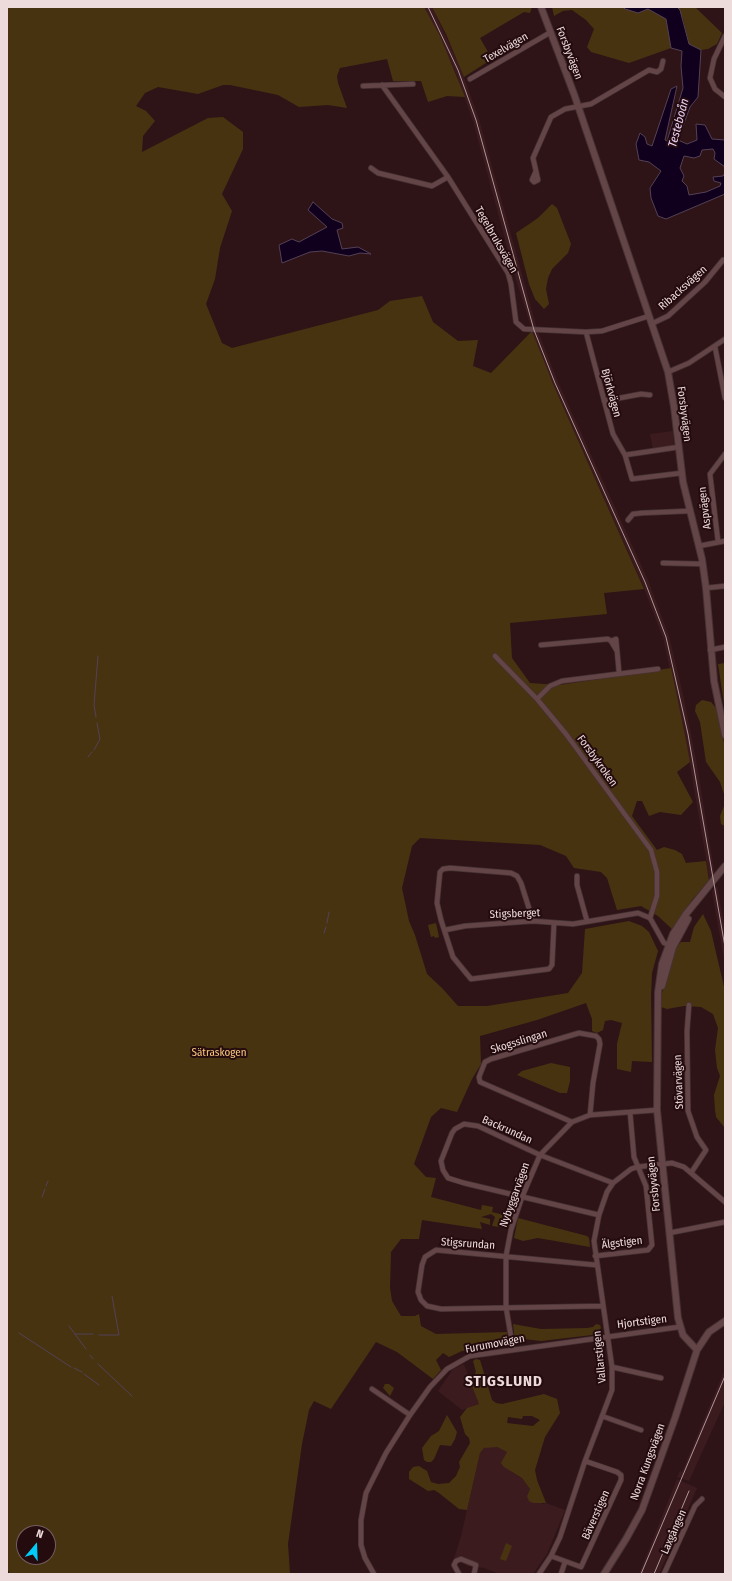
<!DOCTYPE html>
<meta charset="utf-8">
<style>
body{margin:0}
#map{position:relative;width:732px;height:1581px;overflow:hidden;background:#2e1417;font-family:"Fira Sans Condensed",sans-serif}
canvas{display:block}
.frame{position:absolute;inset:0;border:8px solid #eddadb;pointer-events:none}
.north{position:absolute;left:16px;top:1525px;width:40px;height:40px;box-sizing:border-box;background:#240b0e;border:1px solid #745e60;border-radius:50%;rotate:19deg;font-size:11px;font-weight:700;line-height:16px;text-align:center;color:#eddadb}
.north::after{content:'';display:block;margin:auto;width:14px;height:18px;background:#00cbf9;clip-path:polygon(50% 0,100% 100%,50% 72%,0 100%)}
</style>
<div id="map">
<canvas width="732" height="1581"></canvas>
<div class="frame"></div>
<div class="north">N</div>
</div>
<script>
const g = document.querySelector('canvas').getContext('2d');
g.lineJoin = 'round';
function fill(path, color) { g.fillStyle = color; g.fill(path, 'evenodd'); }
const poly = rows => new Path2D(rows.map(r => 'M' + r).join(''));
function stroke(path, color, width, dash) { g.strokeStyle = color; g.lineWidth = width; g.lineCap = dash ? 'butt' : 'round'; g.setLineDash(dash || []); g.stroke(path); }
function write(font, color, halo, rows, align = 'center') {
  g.font = font + ' "Fira Sans Condensed",sans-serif'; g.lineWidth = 4; g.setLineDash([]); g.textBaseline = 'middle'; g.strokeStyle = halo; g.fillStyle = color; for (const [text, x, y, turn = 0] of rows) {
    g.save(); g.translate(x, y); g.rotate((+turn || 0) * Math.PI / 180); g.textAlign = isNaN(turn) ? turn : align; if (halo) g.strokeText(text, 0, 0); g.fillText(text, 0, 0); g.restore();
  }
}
fill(poly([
 [424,7,432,7,461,69,479,119,537,329,558,382,648,580,669,636,682,690,697,765,715,876,710,882,685,735,663,638,642,583,540,355,517,283,473,121,455,71],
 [673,431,674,446,653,449,650,434],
 [717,886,725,930,725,965,712,891],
 [464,1364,479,1404,462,1410,438,1391,453,1369],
 [725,1369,725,1402,689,1481,677,1477,680,1471,682,1472],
 [488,1447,497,1447,507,1452,504,1459,512,1472,522,1478,530,1489,527,1496,543,1504,546,1503,565,1510,547,1554,533,1574,500,1574,484,1568,468,1566,454,1559,461,1536,480,1453,484,1448],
 [677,1479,697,1488,659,1574,639,1574]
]), '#3c1b1f');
fill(poly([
 [7,7,424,7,440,36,465,97,447,96,428,102,421,81,393,81,387,59,340,68,337,76,338,83,347,108,328,105,299,107,278,95,230,85,223,85,198,94,158,87,145,93,136,106,146,111,155,121,143,136,142,152,208,118,223,117,243,132,243,149,222,194,232,211,220,248,215,279,206,304,222,343,232,348,378,310,390,301,422,296,433,322,458,341,478,340,473,366,491,373,532,331,553,384,644,589,604,593,607,614,510,623,512,658,530,683,559,685,671,668,685,735,690,762,677,772,693,802,681,815,660,812,649,816,642,801,637,801,632,816,657,850,664,847,675,850,682,854,686,863,706,861,709,880,692,900,673,930,658,916,641,906,617,910,607,878,601,872,574,868,566,856,540,845,420,838,412,846,402,888,409,921,415,935,427,974,442,988,458,1006,487,1006,568,993,582,973,585,929,629,921,642,926,649,932,658,951,652,973,651,996,652,1062,632,1061,631,1072,617,1069,617,1044,622,1023,611,1020,605,1021,603,1030,597,1033,592,1031,592,1019,586,1003,537,1020,480,1036,481,1064,472,1079,457,1112,441,1108,431,1117,414,1164,426,1177,436,1178,431,1197,481,1210,482,1205,493,1207,492,1212,512,1217,509,1228,492,1226,495,1217,491,1214,481,1217,490,1219,490,1225,480,1222,482,1229,422,1220,419,1239,401,1239,391,1252,390,1288,392,1301,401,1316,415,1316,419,1314,421,1326,436,1334,507,1332,507,1342,502,1346,462,1351,449,1357,443,1353,436,1360,441,1370,433,1379,397,1352,376,1342,331,1409,314,1401,309,1410,302,1444,288,1544,290,1574,10,1574,7,1568],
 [24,1533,48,1533,48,1557,24,1557],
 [432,7,532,7,530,13,524,12,480,38,492,59,464,77,446,34],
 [552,7,648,8,666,19,671,48,629,63,591,52,587,47,594,29,586,20,572,10,563,11,554,16],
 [677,7,695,7,722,33,717,44,708,49,701,50,689,44,683,18],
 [552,204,557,208,571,244,568,253,552,269,548,278,546,289,549,304,544,309,535,299,529,284,516,233,538,218],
 [725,663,725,710,718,664],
 [702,700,711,702,717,709,722,730,725,750,725,826,721,824,720,816,724,806,724,794,720,782,706,762,700,722,695,711,696,705],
 [703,914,711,931,725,991,725,1128,716,1117,715,1110,714,1095,720,1076,717,1068,715,1050,718,1028,713,1014,701,1007,684,1006,667,1009,661,1007,661,996,676,948,681,942,690,942,694,927],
 [436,923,439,937,435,938,434,936,431,937,428,925],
 [551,1063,570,1067,570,1081,567,1093,560,1093,517,1075,522,1071],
 [518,1218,587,1236,589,1238,590,1247,538,1238,523,1241,514,1238],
 [513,1324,541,1329,587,1328,593,1327,596,1324,600,1325,601,1328,598,1332,592,1335,541,1341,524,1339,520,1342,515,1341],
 [476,1359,480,1360,492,1400,496,1403,502,1404,544,1394,557,1399,560,1413,545,1437,535,1470,537,1480,546,1503,533,1503,529,1501,527,1496,530,1489,522,1478,504,1467,501,1463,507,1452,497,1447,484,1448,480,1453,467,1510,459,1509,439,1493,434,1490,428,1491,409,1479,409,1472,413,1467,419,1466,427,1471,431,1482,438,1484,449,1483,456,1476,460,1467,459,1462,470,1443,469,1438,465,1434,460,1417,467,1408,479,1404,470,1381,476,1372,473,1361],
 [523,1416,532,1416,540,1420,533,1426,507,1423,508,1417,522,1419],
 [385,1384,389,1384,394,1388,390,1396,383,1388],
 [447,1415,457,1432,455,1439,451,1446,440,1445,434,1459,431,1462,427,1462,424,1460,422,1448,431,1436,439,1431],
 [506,1543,512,1546,506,1561,500,1559]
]), '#483311');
const water = poly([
 [623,7,677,7,680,10,689,44,701,50,698,97,690,107,678,140,687,144,697,140,696,124,705,125,712,139,725,140,725,167,714,159,715,153,713,149,702,150,700,156,694,158,684,156,680,168,684,176,682,181,687,186,689,195,706,192,720,186,721,183,714,181,713,177,723,176,725,173,725,194,666,219,658,216,651,198,650,188,661,171,649,162,639,160,636,144,640,133,645,137,647,144,652,146,671,89,677,86,665,140,667,141,683,88,681,66,682,51,671,48,666,19,648,9,638,13,625,9,623,7],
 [313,202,332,219,342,223,343,228,337,230,342,249,358,247,371,254,360,253,349,256,322,251,310,252,282,263,279,245,292,239,299,242,327,227,308,210,313,202]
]);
fill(water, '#11001d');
stroke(water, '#534156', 1);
stroke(poly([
 [96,717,94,705,98,656],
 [94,750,100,739,97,723],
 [88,757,92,752],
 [327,923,329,912],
 [324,933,326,927],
 [46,1186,48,1181],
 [42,1197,45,1189],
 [69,1326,86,1349],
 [19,1333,71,1367],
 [75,1334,93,1334],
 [99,1335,119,1335,112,1296],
 [90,1355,93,1359],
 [98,1364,132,1396],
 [74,1368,82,1372],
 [84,1374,99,1385]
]), '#534156', 1);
const minor = poly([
 [725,36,714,59,710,78,715,89,725,97],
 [470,79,551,32],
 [382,85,448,177,508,273,511,284,516,322,524,329,586,332,602,331,649,316],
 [363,86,413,84],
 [371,168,378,173,432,186,448,177],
 [536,171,538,180,534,182,532,180,536,171,533,158,551,117,565,109,591,104,649,70,657,72,661,69,663,61],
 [651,324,668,316,705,282,723,260],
 [586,332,613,434,625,455,632,479,682,473],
 [715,347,725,398],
 [668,372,689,363,725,339],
 [604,401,641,394,650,395],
 [625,455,679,447],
 [628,520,633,514,642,513,689,511],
 [718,541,710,474,725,454],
 [699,546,725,541],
 [663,563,703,564],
 [706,588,725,586],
 [541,645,608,639,611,641],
 [710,650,725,647],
 [617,651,611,641,616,639,619,672],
 [495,656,537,699],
 [577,876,577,885,587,921],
 [650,918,657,896,657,872,651,850,566,734,537,699,550,686,562,681,658,669],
 [533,921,521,883,517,876,511,873,450,868,443,869,440,872,437,903,441,920,453,957,471,979,549,969,552,965,554,923],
 [445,930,465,926,533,921,573,924,638,913,650,918,664,943,672,946],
 [689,1005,687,1031,688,1111,697,1137,706,1150,691,1173],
 [572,1122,480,1082,479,1077,485,1062,491,1059,579,1033,596,1036,599,1039,600,1044,593,1083,590,1115],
 [599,1215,464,1183,448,1178,443,1170,441,1161,452,1133,455,1129,464,1124,478,1126,540,1155,613,1183],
 [669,1233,725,1222],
 [595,1256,648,1250,652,1245,646,1186,634,1157,630,1112],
 [596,1265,436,1250,425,1257,422,1265,418,1292,421,1300,427,1306,441,1309,603,1306],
 [513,1349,506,1307,506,1256,511,1230,522,1197,540,1155,572,1122,590,1115,657,1110],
 [612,1367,661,1378],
 [372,1389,410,1415],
 [602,1416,641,1430],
 [551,1556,581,1567,621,1480,621,1475,617,1472,585,1461],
 [374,1574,365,1558,361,1545,361,1520,366,1493,386,1453,410,1415,430,1387,447,1369,470,1356,679,1327],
 [459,1574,454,1565,456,1561,461,1559,476,1565,474,1574],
 [539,1574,551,1556,560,1537,585,1461,612,1390,612,1367,594,1241,599,1215,607,1192,613,1183,631,1169,637,1167,672,1163,684,1167,725,1202],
 [561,1574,565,1562],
 [664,1574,695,1506,702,1499]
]);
const tertiary = poly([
 [541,7,574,94,668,372,674,407,683,482,702,559,706,588,714,681,725,735],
 [662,986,673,947,688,919],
 [697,1350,683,1335,678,1318,657,1110,658,992,662,964,673,934,686,914,725,866],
 [604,1574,626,1539,642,1510,675,1418,697,1350,709,1332,725,1321]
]);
stroke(minor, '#453233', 6);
stroke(tertiary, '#453233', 8);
stroke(minor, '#644547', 4.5);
stroke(tertiary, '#644547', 6);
stroke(poly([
 [428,7,458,70,476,120,534,330,555,383,645,582,666,637,688,734,725,947],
 [641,1574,725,1376],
 [654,1574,689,1491]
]), '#ad9799', 1);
write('11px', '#eddadb', '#240b0e', [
 ["Texelvägen",506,48,-30],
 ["Forsbyvägen",569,53,69],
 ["Tegelbruksvägen",496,240,60],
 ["Ribacksvägen",683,288,-42],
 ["Björkvägen",611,393,75],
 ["Forsbyvägen",684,414,83],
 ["Aspvägen",705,508,-97],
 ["Forsbykroken",597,761,54],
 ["Stigsberget",515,914,-2],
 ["Skogsslingan",519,1042,-17],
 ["Stövarvägen",679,1082,-92],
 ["Backrundan",507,1130,24],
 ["Forsbyvägen",654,1184,-96],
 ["Nybyggarvägen",515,1195,-70],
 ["Älgstigen",622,1243,-7],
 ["Stigsrundan",468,1244,4],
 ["Hjortstigen",642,1322,-7],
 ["Furumovägen",495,1344,-11],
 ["Vallarstigen",600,1357,-96],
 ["Norra Kungsvägen",648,1462,-70],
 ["Bäverstigen",596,1515,-66],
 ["Laxgången",674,1532,-66]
]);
write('11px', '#fcc97e', '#240b0e', [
 ["Sätraskogen",219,1053]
]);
write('italic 12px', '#e9d2f7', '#240b0e', [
 ["Testeboån",679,123,-75]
]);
g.letterSpacing = '1px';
write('bold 15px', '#eddadb', '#240b0e', [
 ["STIGSLUND",504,1382]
]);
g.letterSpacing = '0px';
</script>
